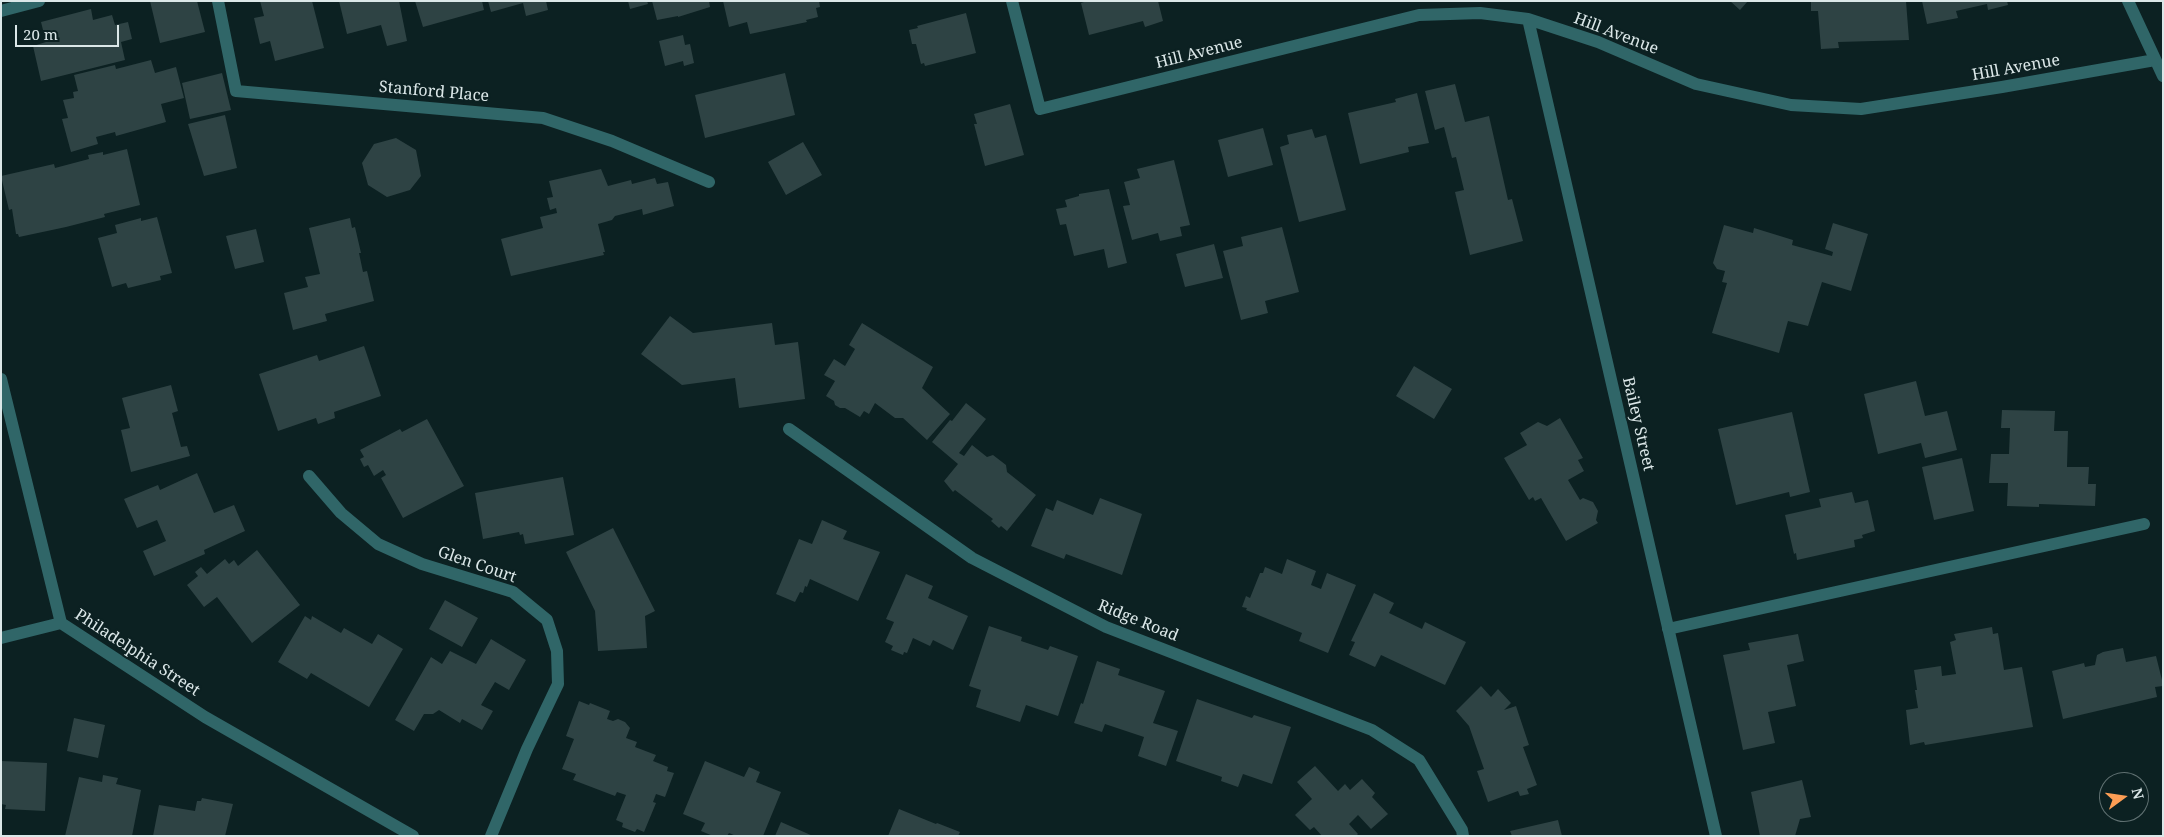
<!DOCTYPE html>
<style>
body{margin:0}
#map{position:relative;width:2164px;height:837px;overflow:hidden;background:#0c2122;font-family:"Noto Serif",serif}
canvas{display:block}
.frame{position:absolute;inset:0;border:2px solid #dbe7e8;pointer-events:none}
.north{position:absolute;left:2099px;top:772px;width:50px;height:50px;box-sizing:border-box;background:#0c2122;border:1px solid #5f7071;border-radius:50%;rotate:76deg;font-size:14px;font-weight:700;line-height:20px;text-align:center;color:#dbe7e8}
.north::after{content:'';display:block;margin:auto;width:18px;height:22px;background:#fc9d54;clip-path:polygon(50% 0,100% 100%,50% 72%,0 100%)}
.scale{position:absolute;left:15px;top:25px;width:104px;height:22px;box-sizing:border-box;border:2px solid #dbe7e8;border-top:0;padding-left:6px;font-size:15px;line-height:18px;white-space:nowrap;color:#dbe7e8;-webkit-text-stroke:4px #0c2122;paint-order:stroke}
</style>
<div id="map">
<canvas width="2164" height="837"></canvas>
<div class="frame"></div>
<div class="north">N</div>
<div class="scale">20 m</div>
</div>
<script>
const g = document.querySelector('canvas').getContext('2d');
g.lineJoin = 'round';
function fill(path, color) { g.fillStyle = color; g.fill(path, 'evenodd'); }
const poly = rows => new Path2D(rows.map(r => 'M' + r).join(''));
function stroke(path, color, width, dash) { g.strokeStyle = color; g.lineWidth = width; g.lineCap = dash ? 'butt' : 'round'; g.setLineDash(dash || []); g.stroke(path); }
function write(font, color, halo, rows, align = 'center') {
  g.font = font + ' "Noto Serif",serif'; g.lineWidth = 4.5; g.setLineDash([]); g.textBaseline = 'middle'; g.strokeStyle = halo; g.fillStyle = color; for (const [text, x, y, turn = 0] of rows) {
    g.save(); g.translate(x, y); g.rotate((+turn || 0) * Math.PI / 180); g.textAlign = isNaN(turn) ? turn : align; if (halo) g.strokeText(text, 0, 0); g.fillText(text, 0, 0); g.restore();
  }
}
fill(poly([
 [150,1,197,1,205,32,160,43],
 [260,1,312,1,324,48,275,61,270,41,260,44,254,18,264,16],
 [339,1,399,1,407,41,387,46,381,25,347,34],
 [415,1,482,1,484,10,423,27],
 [488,1,546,1,548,10,526,16,523,3,491,12],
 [628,1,647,1,648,4,630,9],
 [652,1,709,1,710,7,678,17,678,16,657,20],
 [723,1,819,1,820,7,816,8,818,17,806,20,807,22,750,34,747,22,729,27],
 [1087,1,1158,1,1163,21,1145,27,1143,21,1089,35,1081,3],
 [1730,1,1748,1,1740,10],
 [1811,1,1906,1,1909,40,1838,42,1839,48,1821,49,1818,11,1811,11],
 [1922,1,2007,1,2008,5,1988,10,1987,4,1956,11,1958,18,1927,24],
 [91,9,93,20,112,15,115,25,128,22,132,39,121,42,125,60,41,81,33,46,46,42,41,22],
 [966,13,976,53,925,66,924,63,921,64,916,44,912,44,909,30,918,28,917,26],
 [683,35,685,45,690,44,694,63,684,66,683,61,665,66,659,41],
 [151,60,155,73,176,67,184,98,161,104,166,122,116,136,115,132,96,137,98,144,71,152,62,119,68,118,63,100,74,98,73,92,78,91,74,75,115,65,116,69],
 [222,73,231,110,190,119,182,83],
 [785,73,795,115,705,138,695,95],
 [1455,84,1465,122,1489,116,1508,200,1512,199,1523,241,1470,255,1455,192,1464,190,1456,157,1452,158,1444,127,1435,130,1425,91],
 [1417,93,1429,143,1408,147,1409,152,1360,164,1348,113,1396,102,1395,99],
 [1010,104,1024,155,985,166,974,124,977,124,974,114],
 [225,115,237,168,204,176,188,124],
 [1263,128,1273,165,1228,177,1218,140],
 [1312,129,1315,138,1326,135,1346,210,1299,222,1280,147,1289,144,1287,135],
 [396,138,416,150,421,176,410,190,387,197,368,185,362,163,374,144],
 [803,142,822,175,786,195,768,162],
 [127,149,140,205,104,214,105,217,66,227,19,237,18,234,16,234,12,209,9,210,1,176,54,164,55,168,89,159,88,155,103,152,103,155],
 [1174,160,1190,225,1180,227,1182,236,1160,241,1158,233,1132,240,1123,206,1130,205,1124,182,1140,178,1137,169],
 [601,169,608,186,631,180,632,184,655,178,657,184,668,182,674,206,643,215,642,209,615,216,612,220,598,224,605,252,603,252,604,255,511,276,501,239,543,228,540,217,557,213,556,208,550,210,547,198,553,197,549,181],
 [1109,189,1127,263,1108,268,1104,249,1074,256,1066,224,1060,225,1056,209,1067,207,1065,200,1079,196,1079,194],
 [157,217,172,273,160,276,161,280,128,288,126,283,112,287,98,238,117,233,115,225,141,218,141,221],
 [350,218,352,228,355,227,361,253,359,253,363,272,367,271,374,301,325,314,327,321,293,330,284,293,308,287,305,277,320,274,309,228],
 [1833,223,1868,234,1851,291,1822,282,1808,326,1788,321,1779,353,1712,333,1727,283,1722,282,1725,271,1717,269,1713,263,1724,225,1753,233,1754,228,1793,240,1792,245,1832,256,1833,252,1825,249],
 [1282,227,1299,292,1265,301,1268,313,1241,320,1223,251,1243,246,1241,237],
 [256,229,264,262,235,269,226,236],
 [1214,244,1223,278,1185,287,1176,254],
 [670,316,693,333,772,323,775,345,798,342,805,399,739,408,735,378,682,385,641,354],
 [862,323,933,367,922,388,950,414,927,440,903,418,895,418,875,403,869,414,864,411,860,417,845,408,840,408,835,405,834,401,826,396,835,381,824,375,834,359,845,366,855,349,849,345],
 [364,346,381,396,334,412,335,418,318,424,316,418,278,431,259,374,317,355,319,361],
 [1414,366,1452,389,1434,419,1396,396],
 [1916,381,1925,416,1947,411,1957,450,1925,458,1921,443,1878,454,1864,394],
 [171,385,178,411,172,413,181,447,187,446,190,456,131,472,121,430,130,428,122,398],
 [966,403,986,419,959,453,964,456,972,445,987,457,993,455,1006,465,1007,472,1036,495,1007,531,1001,526,999,528,991,521,993,519,955,490,953,492,944,481,958,464,932,442,950,420,952,421],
 [2002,410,2055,411,2054,431,2068,431,2067,467,2089,467,2088,484,2096,484,2095,506,2039,504,2039,507,2007,506,2008,483,1989,483,1991,454,2009,454,2010,428,2001,428],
 [1792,412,1810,492,1790,497,1789,492,1736,505,1718,429],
 [1560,418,1583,458,1578,460,1584,471,1568,480,1580,500,1583,498,1593,502,1598,511,1596,520,1598,523,1566,541,1541,498,1535,501,1533,497,1529,500,1504,458,1527,445,1520,433,1538,422,1547,426],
 [427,419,464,486,403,518,381,478,386,475,383,470,374,476,368,465,364,467,360,459,364,457,360,450,400,429,402,432],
 [1962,458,1974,511,1934,520,1922,467],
 [197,473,214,513,234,505,245,531,204,550,205,554,154,576,143,551,166,541,157,520,137,528,124,499,158,485,160,490],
 [563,477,574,535,525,544,523,534,520,535,519,532,483,539,475,493],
 [1852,492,1855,503,1868,500,1875,531,1862,535,1863,538,1854,540,1855,547,1797,560,1796,553,1794,554,1785,515,1821,507,1819,499],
 [1100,498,1142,514,1122,575,1066,554,1064,559,1031,546,1046,508,1053,511,1057,500,1093,515],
 [822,520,847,531,843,539,880,552,858,601,810,579,807,587,805,586,803,593,800,592,795,602,776,594,799,539,812,544],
 [613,528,655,611,645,616,647,648,598,651,595,611,566,552],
 [257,550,300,605,252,643,217,597,204,607,187,585,198,576,195,572,201,567,207,574,225,559,229,564,234,560,238,566],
 [1287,559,1316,571,1311,585,1321,589,1327,573,1356,585,1328,653,1299,641,1302,633,1246,610,1247,608,1242,607,1246,596,1250,598,1260,573,1263,573,1265,567,1282,574],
 [906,574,933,586,928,598,968,616,953,650,933,640,930,646,913,638,907,653,904,652,903,655,891,650,893,646,885,642,894,622,886,619],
 [1374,593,1394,603,1389,613,1422,629,1425,622,1466,642,1445,685,1381,655,1375,667,1349,655,1355,642,1351,641],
 [445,600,478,618,462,647,429,629],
 [305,616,311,620,312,616,341,633,344,628,372,644,378,634,403,649,369,707,311,673,307,679,278,662],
 [989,626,1022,637,1021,641,1048,650,1050,646,1078,656,1058,716,1026,705,1020,722,976,707,981,690,969,686],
 [1992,627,1993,634,1998,633,2004,670,2022,667,2033,727,1925,745,1924,742,1910,745,1906,710,1918,708,1915,690,1917,690,1914,670,1941,666,1942,676,1956,674,1950,642,1956,640,1954,634],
 [1798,634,1804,661,1787,665,1796,706,1768,712,1775,743,1743,750,1723,655,1750,650,1748,643],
 [491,639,526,660,509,690,495,682,481,705,493,711,482,730,462,719,460,723,439,710,433,714,424,714,414,731,395,720,431,657,442,664,450,651,476,664],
 [2123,648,2126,662,2156,656,2163,684,2163,686,2155,687,2157,697,2063,719,2052,671,2084,663,2085,667,2095,665,2097,655,2103,652],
 [1097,661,1120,669,1118,675,1165,691,1153,723,1178,731,1166,766,1138,756,1144,737,1105,724,1102,732,1074,723,1081,703,1083,704],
 [1481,686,1491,697,1498,689,1511,703,1504,710,1516,706,1529,745,1523,747,1537,785,1527,789,1529,794,1520,796,1518,791,1488,802,1477,771,1484,769,1469,726,1456,711],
 [1197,699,1252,718,1254,715,1291,727,1272,784,1243,774,1238,787,1221,781,1222,777,1176,761],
 [579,701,589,705,590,703,610,711,607,719,613,721,618,719,625,722,630,728,626,738,637,742,635,747,656,755,653,761,668,767,667,771,674,773,665,797,656,794,653,802,656,803,644,832,637,829,635,832,622,827,623,823,616,820,626,795,617,792,615,796,573,780,576,774,562,769,574,739,566,736],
 [74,718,105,725,98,758,67,751],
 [1,761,47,763,45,811,5,809,6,805,1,804],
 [705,761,744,777,749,767,760,772,756,782,781,792,763,836,736,836,729,833,727,836,713,836,701,831,705,823,683,814],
 [1315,766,1338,791,1345,784,1350,790,1362,779,1375,793,1372,797,1388,814,1371,829,1358,815,1349,824,1358,834,1356,836,1322,836,1314,827,1310,830,1295,815,1312,799,1297,782],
 [103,775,118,778,116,784,141,790,132,836,65,836,79,777,102,782],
 [1802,780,1811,817,1800,819,1795,836,1760,836,1751,792],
 [202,798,233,804,225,836,153,836,159,805,195,811,197,801,201,801],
 [899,809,936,824,937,823,960,832,958,836,888,836],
 [1558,820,1562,836,1512,836,1510,831],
 [781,822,813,836,775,836]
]), '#2e4344');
stroke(poly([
 [218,1,236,91,543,118,612,141,709,182],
 [1012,1,1040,109,1419,15,1480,13,1528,19,1598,42,1696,84,1791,105,1861,109,2002,87,2155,60],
 [2128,1,2163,76],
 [1,11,39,1],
 [1528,19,1716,836],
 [1,379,61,623,205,717,413,836],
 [789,429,972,558,1106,627,1372,730,1419,760,1462,830,1463,836],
 [309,476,341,513,378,544,422,564,513,592,547,620,557,651,558,684,527,749,491,836],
 [1668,629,2144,524],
 [1,638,61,623]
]), '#306668', 12);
write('16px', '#dbe7e8', '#0c2122', [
 ["Hill Avenue",1616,34,21],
 ["Hill Avenue",1199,53,-14],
 ["Hill Avenue",2016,68,-10],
 ["Stanford Place",434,92,5],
 ["Bailey Street",1638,424,77],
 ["Glen Court",477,565,19],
 ["Ridge Road",1138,621,22],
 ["Philadelphia Street",137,653,33]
]);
</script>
